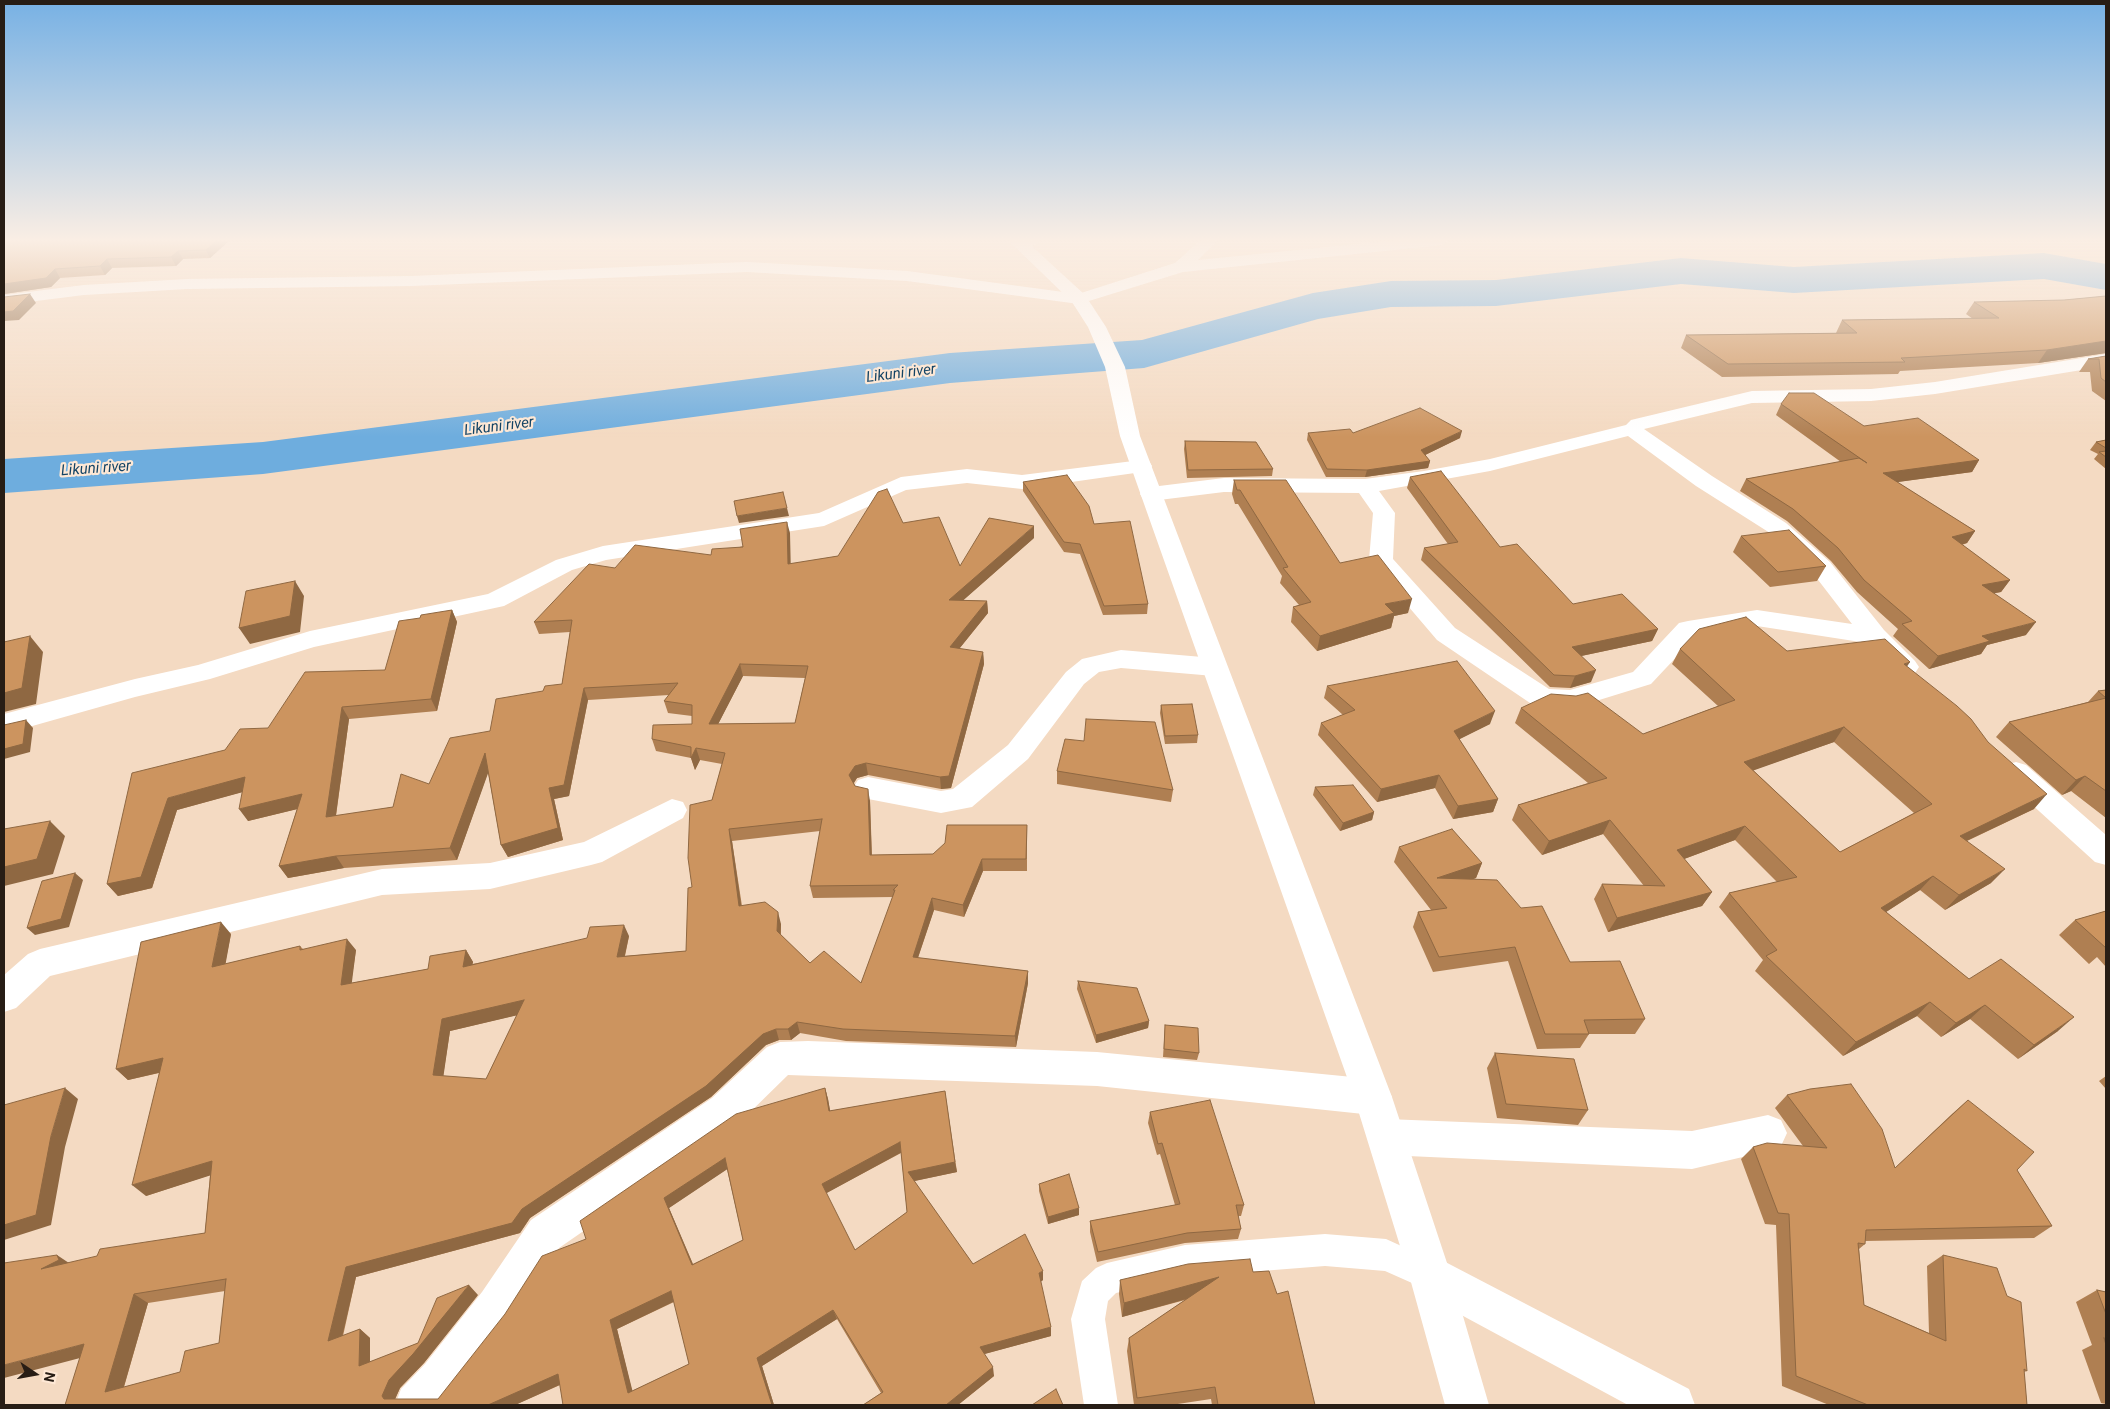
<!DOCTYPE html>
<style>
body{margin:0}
#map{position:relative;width:2110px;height:1409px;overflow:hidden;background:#f4dac2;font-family:Roboto,sans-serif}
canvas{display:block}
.frame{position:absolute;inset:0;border:5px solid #271d15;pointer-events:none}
.north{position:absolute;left:10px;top:1349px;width:50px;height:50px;-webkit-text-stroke:4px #fee8d5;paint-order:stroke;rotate:102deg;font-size:14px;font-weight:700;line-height:20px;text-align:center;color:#271d15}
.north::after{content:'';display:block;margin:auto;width:18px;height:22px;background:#271d15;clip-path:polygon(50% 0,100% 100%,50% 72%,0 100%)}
</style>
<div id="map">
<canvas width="2110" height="1409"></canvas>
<div class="frame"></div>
<div class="north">N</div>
</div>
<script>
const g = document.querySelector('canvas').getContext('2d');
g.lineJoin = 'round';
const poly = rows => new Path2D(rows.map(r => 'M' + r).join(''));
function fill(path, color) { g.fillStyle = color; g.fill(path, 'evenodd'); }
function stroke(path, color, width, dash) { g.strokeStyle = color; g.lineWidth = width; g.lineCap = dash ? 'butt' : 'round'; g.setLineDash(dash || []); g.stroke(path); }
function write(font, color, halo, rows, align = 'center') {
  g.font = font + ' Roboto,sans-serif'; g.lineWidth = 4.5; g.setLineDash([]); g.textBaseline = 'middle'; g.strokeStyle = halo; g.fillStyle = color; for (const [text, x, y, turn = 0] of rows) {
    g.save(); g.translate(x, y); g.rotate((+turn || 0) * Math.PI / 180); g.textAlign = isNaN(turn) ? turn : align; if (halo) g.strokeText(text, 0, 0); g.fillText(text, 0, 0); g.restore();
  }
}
fill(poly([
 [2044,253,2106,264,2106,290,2044,279,1794,293,1681,284,1496,306,1391,307,1318,319,1144,368,950,383,263,474,4,493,4,459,263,442,950,353,1142,340,1313,293,1391,281,1496,280,1681,258,1794,267,2044,253]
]), '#6eadde');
fill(poly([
 [1325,1234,1386,1239,1441,1264,1446,1275,1441,1286,1430,1291,1385,1271,1325,1266,1185,1277,1116,1293,1108,1301,1105,1319,1118,1405,1084,1405,1071,1319,1082,1281,1096,1268,1107,1263,1185,1245,1325,1234]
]), '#fff');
fill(poly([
 [1020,240,1040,240,1038,243,1022,250,1014,245,1020,240],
 [1201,240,1218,240,1198,260,1399,240,1449,240,1441,245,1183,272,1079,304,907,281,747,272,411,286,187,289,84,295,4,305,4,295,84,285,187,279,411,276,747,262,907,271,1078,294,1175,263,1201,240],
 [2106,354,2106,366,1935,394,1871,401,1752,403,1644,429,1712,476,1786,523,1830,562,1884,630,1915,661,1919,667,1915,673,1906,676,1897,673,1867,643,1757,626,1696,636,1651,684,1570,709,1543,707,1533,705,1437,640,1373,565,1369,560,1373,513,1359,493,1224,492,1151,501,1143,499,1140,494,1143,489,1151,487,1224,478,1365,479,1424,471,1490,459,1626,425,1631,420,1752,391,1871,389,1935,382,2106,354],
 [1628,436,1696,486,1770,533,1812,572,1852,624,1757,610,1688,621,1679,623,1633,672,1570,690,1549,689,1455,628,1393,559,1395,513,1379,491,1490,471,1628,436],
 [1141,460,1149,461,1152,466,1149,471,1022,489,967,483,906,490,824,526,606,560,572,570,504,606,314,647,210,679,135,697,4,734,4,714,135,679,198,665,310,631,488,594,556,560,603,546,819,513,901,477,967,469,1022,475,1141,460],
 [1121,650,1214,658,1223,661,1227,667,1223,673,1214,676,1121,668,1099,672,1084,684,1028,759,972,807,941,813,868,799,858,796,853,788,858,780,868,777,941,791,953,789,1008,745,1066,672,1082,659,1121,650],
 [2016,762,2026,765,2106,835,2106,865,2095,862,2006,781,2001,773,2006,765,2016,762],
 [672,799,683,802,687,810,683,818,602,862,591,865,490,889,382,895,50,976,16,1008,4,1012,4,975,28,954,40,949,382,869,490,863,584,842,672,799],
 [808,1041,1097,1052,1373,1079,1386,1085,1392,1097,1386,1109,1373,1115,1097,1086,788,1075,738,1124,559,1248,512,1322,448,1405,395,1405,401,1389,425,1364,482,1292,531,1220,712,1098,767,1047,780,1042,808,1041],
 [1768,1115,1781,1120,1787,1133,1781,1146,1768,1151,1692,1169,1386,1155,1372,1150,1367,1137,1372,1124,1386,1119,1692,1131,1768,1115],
 [1430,1254,1689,1389,1695,1405,1628,1405,1415,1290,1409,1275,1415,1260,1430,1254]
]), '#fff');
fill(poly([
 [1008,240,1025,240,1085,295,1106,327,1125,367,1140,436,1392,1097,1451,1275,1489,1405,1445,1405,1409,1275,1354,1097,1120,436,1105,367,1088,327,1072,302,1008,240]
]), '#fff');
fill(poly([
 [4,240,230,240,210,258,183,259,176,266,112,268,105,275,60,278,51,287,4,294],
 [2106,296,2106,353,2038,363,1900,371,1898,374,1722,377,1681,348,1686,335,1836,333,1842,320,1973,319,1966,314,1974,302,2064,300],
 [2106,356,2106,401,2092,391,2090,372,2079,372,2088,359],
 [1781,404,1864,426,1979,460,1972,472,1897,482,1975,531,1967,543,1962,545,2010,580,2001,592,1994,593,2026,635,1987,645,1981,654,1929,669,1893,636,1898,629,1857,592,1831,561,1787,521,1740,491,1746,479,1841,462,1776,415],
 [1308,433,1353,433,1460,438,1425,455,1430,461,1428,468,1365,477,1326,477,1307,440],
 [2106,440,2106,469,2094,459,2098,454,2090,450,2096,442],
 [1185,441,1273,469,1272,476,1187,478,1184,449],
 [1410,477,1573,604,1658,629,1652,641,1581,656,1591,682,1570,688,1550,687,1421,560,1424,548,1448,544,1407,488],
 [1234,480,1340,563,1408,613,1394,616,1391,628,1317,651,1291,622,1293,607,1299,605,1280,583,1282,576,1238,504,1235,504,1232,494],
 [1023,482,1094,524,1148,604,1147,614,1103,615,1080,554,1064,552,1023,491],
 [903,523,960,566,1034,538,963,600,987,601,988,613,959,649,983,652,984,664,951,788,941,789,868,775,857,778,854,783,855,786,870,801,872,855,933,854,1027,825,1027,871,983,871,964,917,934,910,918,958,1028,971,1028,983,1016,1047,846,1041,800,1033,791,1040,779,1040,766,1045,711,1097,530,1218,520,1233,356,1277,343,1336,360,1329,370,1338,370,1362,418,1343,478,1295,424,1363,400,1388,395,1399,438,1399,586,1239,825,1088,828,1099,830,1111,945,1091,957,1172,914,1181,973,1264,1043,1280,1040,1282,1051,1336,984,1354,994,1376,958,1405,863,1405,881,1393,837,1319,762,1366,774,1405,563,1405,560,1385,515,1405,65,1405,80,1358,69,1263,205,1233,210,1175,146,1196,159,1073,128,1080,116,1069,231,934,225,964,300,946,303,949,356,950,351,983,428,969,466,950,473,962,472,964,629,936,625,956,686,951,692,887,712,800,722,764,700,760,695,770,691,758,656,751,652,739,692,724,692,716,668,713,664,701,669,695,588,700,569,796,554,799,563,840,508,857,501,845,488,772,457,860,344,868,288,878,279,866,297,809,248,821,242,792,177,810,152,888,118,896,107,884,225,750,385,670,420,618,452,610,457,622,437,711,349,719,336,816,393,807,429,784,490,731,543,691,562,684,570,632,539,634,534,622,615,568,711,555,790,533,790,564,838,556],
 [743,676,805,678,795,723,718,724],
 [820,831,810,886,813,898,893,897,861,983,810,963,781,935,781,924,742,906,732,841],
 [517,1015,486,1079,443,1076,450,1031],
 [901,1153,907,1212,855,1250,826,1193],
 [727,1169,743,1240,693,1264,669,1208],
 [225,1291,219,1343,180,1372,124,1387,148,1303],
 [674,1302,689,1364,632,1391,617,1329],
 [1741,536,1826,566,1817,581,1770,587,1733,552],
 [1680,649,1787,651,1907,667,2034,809,1967,841,1991,883,1945,910,1920,890,1886,912,1969,979,2058,1031,2018,1059,1970,1019,1941,1037,1917,1016,1843,1056,1755,971,1763,960,1719,907,1729,893,1777,882,1735,840,1684,859,1712,892,1702,906,1608,932,1594,899,1602,884,1644,886,1603,834,1542,855,1512,820,1518,805,1588,783,1515,723,1521,708,1643,734,1718,706,1672,664],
 [1834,742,1914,813,1840,852,1753,770],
 [1327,686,1490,724,1459,739,1498,799,1493,812,1453,819,1435,788,1377,802,1318,735,1321,723,1343,715,1324,698],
 [2106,690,2106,818,2071,791,2062,795,1996,737,2009,722,2088,702,2098,691],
 [1161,705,1198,735,1197,743,1165,744,1160,713],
 [1084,741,1173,790,1171,802,1057,784,1057,771],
 [1315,787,1374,812,1372,820,1340,831,1313,795],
 [1399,847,1482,863,1476,878,1471,880,1521,908,1570,962,1645,1019,1635,1034,1589,1034,1580,1048,1537,1049,1508,961,1433,972,1413,927,1418,912,1431,910,1394,862],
 [2106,911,2106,967,2097,957,2089,964,2059,935,2075,920],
 [1078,981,1149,1021,1148,1028,1096,1043,1077,989],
 [1165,1025,1199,1053,1197,1060,1163,1057],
 [1495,1053,1588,1110,1578,1125,1497,1118,1487,1068],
 [2106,1076,2106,1089,2099,1081],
 [1787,1095,1895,1168,1953,1113,1968,1100,2017,1170,2052,1226,2034,1238,1865,1241,1865,1244,1859,1249,1864,1305,1929,1333,1927,1266,1943,1255,2027,1371,2024,1372,2027,1405,1829,1405,1782,1386,1776,1225,1765,1224,1741,1159,1753,1147,1803,1146,1775,1108],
 [1150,1112,1244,1205,1241,1216,1238,1216,1241,1229,1238,1239,1185,1243,1097,1262,1090,1232,1090,1221,1175,1205,1160,1154,1157,1155,1148,1123],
 [1039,1184,1079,1215,1048,1224,1039,1191],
 [1253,1272,1277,1294,1315,1405,1212,1405,1211,1399,1171,1405,1134,1405,1127,1351,1129,1338,1185,1300,1122,1317,1119,1294,1120,1280],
 [2097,1290,2106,1292,2106,1404,2101,1403,2082,1350,2092,1345,2076,1302]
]), '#af7f52');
fill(poly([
 [217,240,230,240,210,258,206,250],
 [178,251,183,259,176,266,171,257],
 [107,259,112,268,105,275,100,266],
 [55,269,60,278,51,287,4,294,4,284],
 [30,294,36,303,19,320,4,321,4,312],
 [2106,341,2106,353,2038,363,2047,350],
 [1462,431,1460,438,1419,458,1421,450],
 [1979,460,1972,472,1876,485,1883,473],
 [1430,461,1428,468,1365,477,1367,470],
 [787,508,789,516,739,523,737,516],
 [787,522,790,533,791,576,788,564],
 [1034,526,1034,538,950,612,949,600],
 [1975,531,1967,543,1944,549,1952,537],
 [2010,580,2001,592,1974,597,1982,585],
 [295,581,304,596,300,632,250,644,239,628],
 [1412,599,1408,613,1394,616,1391,628,1317,651,1320,636,1385,604],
 [987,601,988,613,951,659,950,647],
 [452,610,457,622,437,711,431,699],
 [2036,622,2026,635,1987,645,1981,654,1929,669,1938,656,1982,636],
 [1658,629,1652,641,1567,659,1572,647],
 [30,636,43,652,36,704,4,712,4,693],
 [983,652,984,664,951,788,941,789,940,777],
 [1910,662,1900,677,1904,664],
 [740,664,743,676,712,736,709,724],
 [1596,670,1591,682,1570,688,1575,676],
 [584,688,588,700,569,796,554,799,563,840,508,857,501,845,549,788],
 [342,707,349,719,334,829,326,817],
 [1495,711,1490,724,1450,744,1454,731],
 [26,720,33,728,30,752,4,759,4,749],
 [1844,727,1834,742,1735,777,1744,762],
 [696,748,700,760,695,770,691,758],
 [485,753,491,765,457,860,450,848],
 [866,763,868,775,857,778,851,787,849,775,855,766],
 [1439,775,1435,788,1377,802,1381,789],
 [2085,776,2071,791,2062,795,2076,780],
 [245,777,254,789,177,810,152,888,118,896,107,884,168,798],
 [868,789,870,801,872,867,870,855],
 [302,794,310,806,248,821,239,809],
 [2047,794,2034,809,1947,850,1960,836],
 [1498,799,1493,812,1453,819,1458,806],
 [1374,812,1372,820,1340,831,1343,823],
 [1610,820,1603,834,1542,855,1549,841],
 [50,821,65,836,53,874,4,886,4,867],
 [1745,826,1735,840,1668,865,1677,850],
 [729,829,732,841,743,918,739,906],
 [336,856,344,868,288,878,279,866],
 [982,859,983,871,964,917,963,905],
 [1482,863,1476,878,1435,892,1437,878],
 [2005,869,1991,883,1945,910,1959,895],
 [75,873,83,880,69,927,35,935,27,928],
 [1933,876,1920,890,1869,923,1881,908],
 [1712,892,1702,906,1608,932,1617,918],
 [932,898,934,910,914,969,913,957],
 [778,912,781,924,780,943,777,931],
 [221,922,231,934,223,978,212,967],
 [624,925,629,936,622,968,617,957],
 [347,939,356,950,350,997,341,985],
 [466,950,473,962,470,978,463,967],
 [1028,971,1028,983,1016,1047,1015,1036],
 [524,1000,531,1012,450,1031,442,1086,433,1075,442,1019],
 [1930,1002,1917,1016,1843,1056,1856,1042],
 [1985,1005,1970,1019,1941,1037,1956,1023],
 [2074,1017,2058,1031,2018,1059,2034,1045],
 [1149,1021,1148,1028,1096,1043,1096,1035],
 [797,1022,800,1033,791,1040,788,1029],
 [776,1029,779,1040,766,1045,711,1097,530,1218,520,1233,356,1277,339,1350,328,1341,346,1267,522,1209,763,1034],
 [163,1058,175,1069,128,1080,116,1069],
 [65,1088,78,1099,65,1147,51,1225,4,1240,4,1225,51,1136],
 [825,1088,828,1099,832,1121,829,1111],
 [900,1142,902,1152,825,1194,822,1184],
 [725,1158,729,1168,669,1208,697,1274,692,1265,664,1198],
 [212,1161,224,1171,146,1196,132,1185],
 [955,1162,957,1172,910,1182,908,1172],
 [1079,1208,1079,1215,1048,1224,1048,1217],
 [57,1255,72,1265,41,1269],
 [1043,1271,1043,1280,1039,1283,1039,1273],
 [1219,1277,1215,1291,1122,1317,1124,1303],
 [469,1285,478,1295,424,1363,400,1388,393,1404,384,1399,382,1396,389,1380],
 [671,1291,677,1300,617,1329,635,1401,628,1393,610,1320],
 [134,1294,148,1303,120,1400,105,1392],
 [833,1310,837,1319,762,1366,774,1405,772,1405,757,1358],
 [1051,1327,1051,1336,981,1355,980,1347],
 [360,1329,370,1338,370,1375,359,1366],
 [84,1344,99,1353,4,1378,4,1365],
 [993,1367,994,1376,958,1405,946,1405],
 [558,1374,566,1382,515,1405,488,1405]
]), '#8f6842');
const building = poly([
 [4,240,217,240,206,250,178,251,171,257,107,259,100,266,55,269,46,278,4,284,4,240],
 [30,294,13,311,4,312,4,297,30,294],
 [2106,296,2106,341,2047,350,1901,358,1905,362,1728,364,1686,335,1857,333,1842,320,1999,318,1974,302,2064,300,2106,296],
 [2106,356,2106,382,2101,378,2099,359,2088,359,2106,356],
 [1789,393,1814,393,1864,426,1918,418,1979,460,1883,473,1975,531,1952,537,2010,580,1982,585,2036,622,1982,636,1990,641,1938,656,1902,624,1912,621,1864,580,1838,548,1793,509,1746,479,1859,458,1867,463,1781,404,1789,393],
 [1420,408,1462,431,1421,450,1430,461,1367,470,1327,469,1308,433,1350,429,1353,433,1420,408],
 [2106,440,2106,448,2096,442,2106,440],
 [1185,441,1256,442,1273,469,1188,470,1185,441],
 [2106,451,2106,457,2099,452,2106,451],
 [1441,471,1500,547,1517,544,1573,604,1622,594,1658,629,1572,647,1596,670,1575,676,1554,675,1424,548,1458,542,1410,477,1441,471],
 [1067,475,1089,506,1094,524,1130,521,1148,604,1104,606,1080,544,1064,542,1023,482,1067,475],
 [1234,480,1286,480,1340,563,1378,555,1412,599,1385,604,1394,613,1320,636,1293,607,1311,602,1283,568,1288,567,1240,490,1237,490,1234,480],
 [887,489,903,523,939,517,960,566,989,518,1034,526,949,600,987,601,950,647,983,652,949,776,940,777,866,763,855,766,849,775,855,786,868,789,870,855,933,854,945,843,947,825,1027,825,1026,859,982,859,963,905,932,898,913,957,1028,971,1015,1036,843,1029,797,1022,788,1029,776,1029,763,1034,706,1086,522,1209,512,1223,346,1267,328,1341,360,1329,359,1366,418,1343,437,1298,469,1285,413,1354,389,1380,382,1396,384,1399,438,1399,505,1314,542,1256,586,1239,580,1221,736,1114,825,1088,829,1111,945,1091,955,1162,908,1172,973,1264,1025,1234,1043,1271,1039,1273,1051,1327,980,1347,993,1367,946,1405,863,1405,883,1392,833,1310,757,1358,772,1405,563,1405,558,1374,488,1405,65,1405,84,1344,4,1365,4,1263,57,1255,59,1260,41,1269,97,1256,100,1249,205,1233,212,1161,132,1185,163,1058,116,1069,141,942,221,922,212,967,300,946,300,950,347,939,341,985,428,969,430,956,466,950,463,967,587,938,590,927,624,925,617,957,686,951,688,888,692,887,688,858,690,805,712,800,725,753,696,748,691,758,691,747,652,739,653,725,692,724,692,705,664,701,678,683,584,688,564,785,549,788,558,828,501,845,485,753,450,848,336,856,279,866,302,794,239,809,245,777,168,798,141,877,107,884,132,773,225,750,240,729,268,728,305,672,385,670,399,621,420,618,421,615,452,610,431,699,342,707,326,817,393,807,401,774,429,784,450,738,490,731,496,699,543,691,545,686,562,684,572,620,534,622,589,564,615,568,635,545,711,555,712,549,743,547,740,529,787,522,788,564,838,556,878,492,887,489],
 [740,664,808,666,795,723,709,724,740,664],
 [822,819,810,886,898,885,893,890,895,890,861,983,824,951,810,963,777,931,778,912,765,902,739,906,729,829,822,819],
 [524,1000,486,1079,433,1075,442,1019,524,1000],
 [900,1142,907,1212,855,1250,822,1184,900,1142],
 [725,1158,743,1240,692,1265,664,1198,725,1158],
 [226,1279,219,1343,185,1351,180,1372,105,1392,134,1294,226,1279],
 [671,1291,689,1364,628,1393,610,1320,671,1291],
 [783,492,787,508,737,516,734,501,783,492],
 [1789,530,1826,566,1778,572,1741,536,1789,530],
 [295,581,290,616,239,628,246,591,295,581],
 [1746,617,1787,651,1885,639,1910,662,1904,664,1957,706,1971,719,1988,742,2047,794,1960,836,2005,869,1959,895,1933,876,1881,908,1969,979,2001,959,2074,1017,2034,1045,1985,1005,1956,1023,1930,1002,1856,1042,1766,956,1777,950,1729,893,1797,877,1745,826,1677,850,1712,892,1617,918,1602,884,1665,886,1610,820,1549,841,1518,805,1607,778,1521,708,1551,694,1576,696,1588,693,1643,734,1735,700,1680,649,1699,629,1746,617],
 [1844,727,1932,804,1840,852,1744,762,1844,727],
 [30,636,22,688,4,693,4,642,30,636],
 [1457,661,1495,711,1454,731,1498,799,1458,806,1439,775,1381,789,1321,723,1355,710,1327,686,1457,661],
 [2106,690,2106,791,2085,776,2076,780,2009,722,2106,698,2098,691,2106,690],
 [1192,704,1198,735,1165,736,1161,705,1192,704],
 [1086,719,1155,722,1173,790,1057,771,1065,739,1084,741,1086,719],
 [26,720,23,744,4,749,4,725,26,720],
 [1353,785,1374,812,1343,823,1315,787,1353,785],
 [50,821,37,859,4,867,4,829,50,821],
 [1452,829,1482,863,1437,878,1497,880,1521,908,1542,906,1570,962,1620,961,1645,1019,1584,1020,1589,1034,1545,1034,1515,947,1439,957,1418,912,1447,908,1399,847,1452,829],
 [75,873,61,919,27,928,42,881,75,873],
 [2106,911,2106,948,2075,920,2106,911],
 [1078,981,1137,988,1149,1021,1096,1035,1078,981],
 [1165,1025,1198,1028,1199,1053,1164,1049,1165,1025],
 [1495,1053,1574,1059,1588,1110,1506,1104,1495,1053],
 [1851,1084,1882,1129,1895,1168,1968,1100,2034,1152,2017,1170,2052,1226,1866,1230,1865,1244,1858,1243,1864,1305,1946,1341,1943,1255,1997,1268,2007,1296,2021,1302,2027,1371,2024,1369,2027,1405,1868,1405,1796,1376,1789,1214,1778,1213,1753,1147,1767,1143,1827,1148,1787,1095,1810,1089,1851,1084],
 [65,1088,51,1136,36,1215,4,1225,4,1105,65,1088],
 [1210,1100,1244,1205,1236,1205,1241,1229,1187,1233,1098,1252,1090,1221,1180,1204,1162,1143,1158,1144,1150,1112,1210,1100],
 [1069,1174,1079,1208,1048,1217,1039,1184,1069,1174],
 [1250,1259,1253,1272,1269,1271,1277,1294,1288,1291,1315,1405,1218,1405,1215,1387,1137,1398,1129,1338,1219,1277,1124,1303,1120,1280,1188,1264,1250,1259],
 [2097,1290,2106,1292,2106,1314,2097,1290],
 [2104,1338,2106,1339,2106,1345,2104,1338],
 [1056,1389,1063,1405,1032,1405,1056,1389]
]);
fill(building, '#cc945f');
stroke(building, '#8f6842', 1);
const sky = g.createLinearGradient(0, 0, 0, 437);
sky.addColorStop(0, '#77b1e4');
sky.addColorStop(0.55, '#faeee4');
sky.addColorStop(1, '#faeee400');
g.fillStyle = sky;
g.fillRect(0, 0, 2110, 437);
write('italic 15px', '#134364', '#fee8d5', [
 ["Likuni river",901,374,-7],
 ["Likuni river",499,427,-7],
 ["Likuni river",96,469,-4]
]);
</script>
